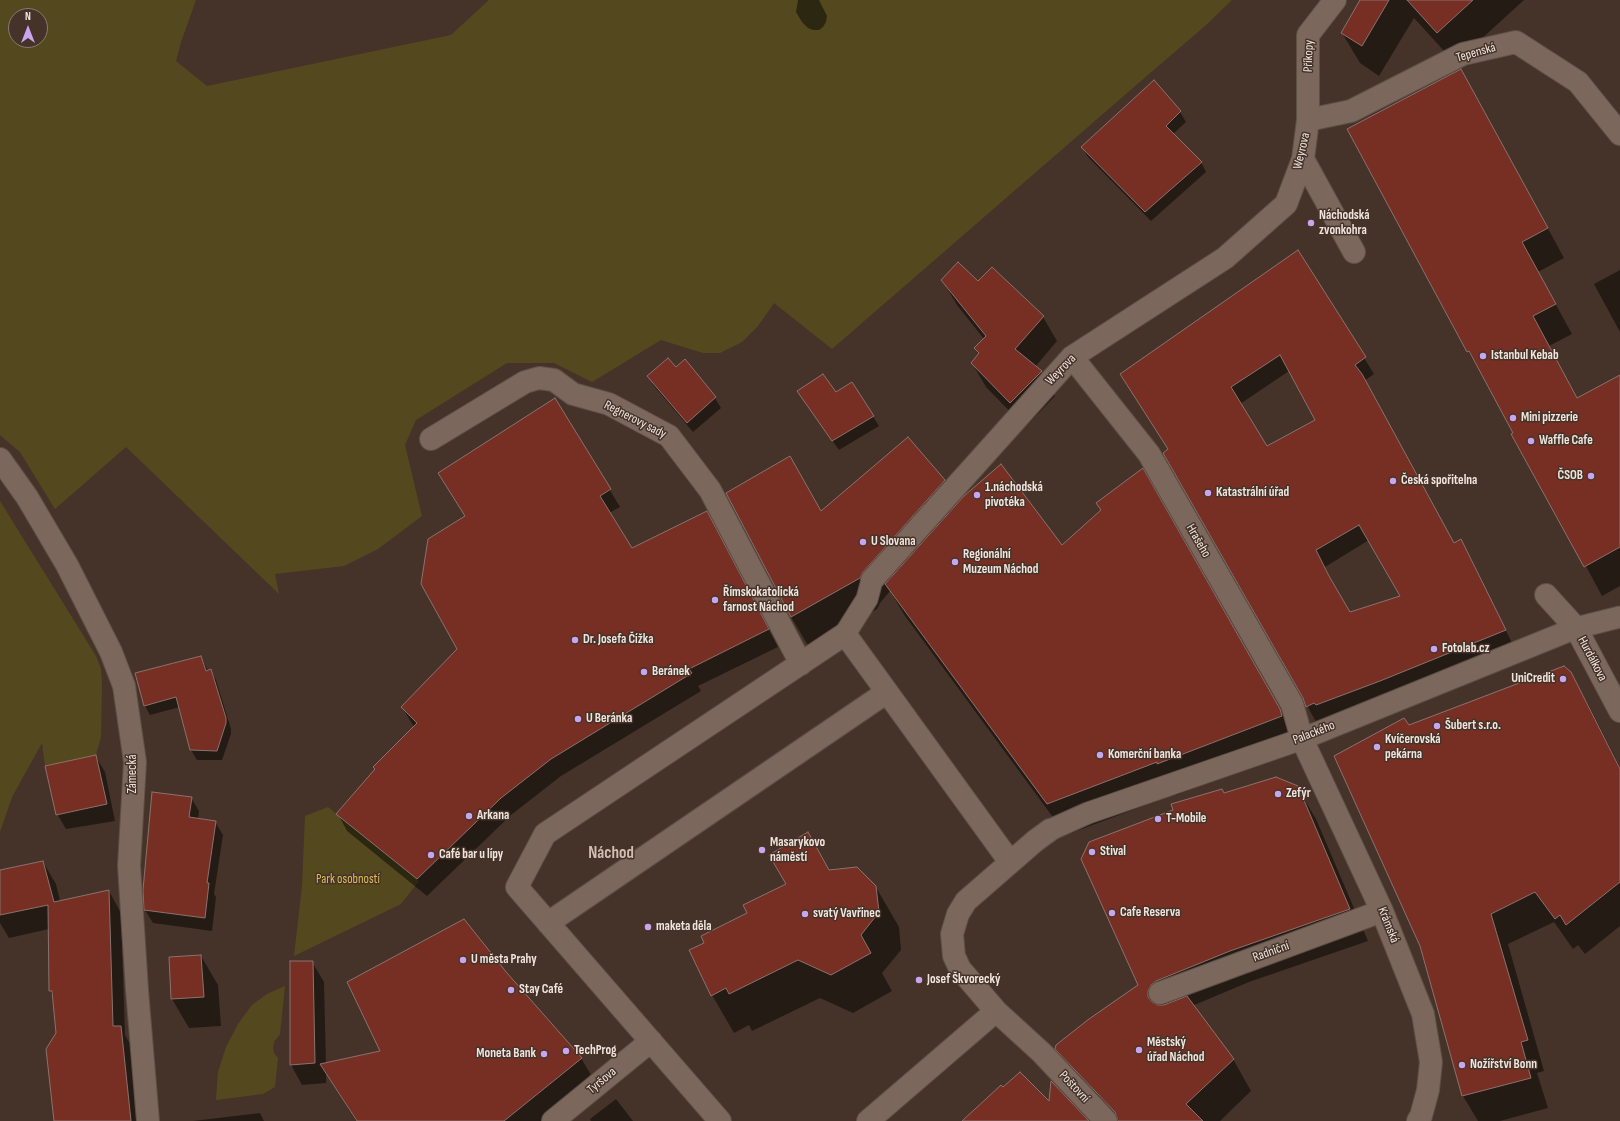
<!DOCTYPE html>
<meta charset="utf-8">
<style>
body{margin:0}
#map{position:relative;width:1620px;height:1121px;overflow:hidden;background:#453329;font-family:"Sofia Sans Condensed",sans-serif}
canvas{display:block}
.north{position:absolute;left:8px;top:8px;width:40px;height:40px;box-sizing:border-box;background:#453329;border:1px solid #897a71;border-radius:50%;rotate:0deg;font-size:11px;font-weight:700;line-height:16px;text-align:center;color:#f0e5de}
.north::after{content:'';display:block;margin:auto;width:14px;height:18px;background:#c9a5ee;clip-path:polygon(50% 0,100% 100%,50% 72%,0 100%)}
</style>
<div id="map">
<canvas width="1620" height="1121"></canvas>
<div class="north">N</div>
</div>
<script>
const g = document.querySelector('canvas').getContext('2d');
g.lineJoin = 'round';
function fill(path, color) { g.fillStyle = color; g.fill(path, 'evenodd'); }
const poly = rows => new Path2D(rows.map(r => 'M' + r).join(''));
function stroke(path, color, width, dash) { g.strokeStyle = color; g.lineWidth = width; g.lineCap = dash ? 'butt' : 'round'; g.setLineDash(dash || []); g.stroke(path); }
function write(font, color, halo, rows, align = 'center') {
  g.font = font + ' "Sofia Sans Condensed",sans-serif'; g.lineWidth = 3; g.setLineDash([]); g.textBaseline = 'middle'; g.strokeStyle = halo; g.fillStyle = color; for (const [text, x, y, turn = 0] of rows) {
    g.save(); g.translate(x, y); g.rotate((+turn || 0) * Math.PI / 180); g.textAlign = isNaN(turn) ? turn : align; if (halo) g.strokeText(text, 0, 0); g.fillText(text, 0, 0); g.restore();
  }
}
fill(poly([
 [0,0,196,0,181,42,176,61,207,86,451,35,489,0,1232,0,1205,26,1149,74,832,349,774,303,758,326,742,342,720,353,703,353,661,340,592,382,554,363,507,363,416,420,405,445,422,516,378,549,344,566,275,574,279,594,126,447,55,509,20,452,0,435],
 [16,16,40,16,40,40,16,40],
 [0,501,96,656,101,669,102,684,101,737,96,755,45,766,42,743,12,797,0,832],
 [328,807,419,881,401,904,294,956,302,886,305,816],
 [285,986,280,1034,274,1042,273,1048,274,1053,278,1058,275,1087,263,1094,216,1100,218,1072,226,1047,238,1024,252,1005,267,994]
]), '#54491e');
fill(poly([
 [798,0,819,0,827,16,826,22,823,27,819,30,813,30,808,28,802,22,796,12],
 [1362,0,1524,0,1455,63,1414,18,1379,76,1360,63,1342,33],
 [1478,100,1564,258,1538,272,1572,334,1549,346,1577,399,1620,376,1620,586,1602,596,1486,380,1468,351],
 [1180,112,1186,122,1173,134,1201,162,1206,172,1151,221,1088,157,1082,147],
 [1298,251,1374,374,1364,381,1454,544,1470,557,1514,647,1316,722,1169,450,1121,375],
 [1289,371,1316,420,1267,447,1240,404],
 [1369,540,1402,596,1350,613,1336,591,1325,567],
 [1620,270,1620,332,1594,284],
 [942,280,978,283,1043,317,1057,341,1035,367,1041,372,1055,396,1025,427,986,387,972,363,979,355,975,349,984,339,957,305],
 [685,361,715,398,721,408,693,432,654,386,648,376,676,368],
 [852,383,879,426,839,450,804,401,836,394],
 [555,399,620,507,609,513,631,550,716,529,778,647,698,686,701,691,561,776,511,815,427,896,347,831,338,814,414,727,402,707,458,649,466,517],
 [1142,470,1298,741,1300,747,1176,795,1175,794,1066,835,905,616,890,591,880,603,877,609,809,647,791,617,821,512,944,481,958,505,1062,546,1102,511],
 [201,657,208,671,211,670,216,680,231,729,231,734,222,760,197,760,191,750,180,707,150,715,145,706],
 [1570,673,1588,704,1620,767,1620,926,1585,954,1578,945,1573,949,1554,922,1508,944,1544,1071,1537,1073,1548,1108,1500,1121,1478,1121,1463,1096,1421,946,1409,726],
 [96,757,105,772,115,821,66,829,57,814],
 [1297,787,1316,819,1368,941,1249,982,1192,1006,1233,1059,1251,1091,1220,1121,1113,1121,1075,1081,1056,1049,1139,985,1224,794],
 [191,798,199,811,198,819,215,822,223,835,214,894,216,897,212,931,153,923,145,910],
 [43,862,56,884,60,901,109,891,121,913,125,1035,133,1049,141,1121,55,1121,58,1034,54,998,50,991,49,929,9,938,0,923,0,871],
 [857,868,877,889,899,927,901,950,882,973,892,991,853,1013,820,998,752,1031,749,1025,734,1033,712,995,690,950,705,943,829,871],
 [201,956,218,985,221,1026,189,1028,172,999],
 [291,962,312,962,324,982,326,1064,381,1052,506,974,581,1058,594,1080,544,1121,356,1121,326,1073,326,1083,302,1085,291,1065],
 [616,1099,633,1121,591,1121,590,1119],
 [260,1113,264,1121,193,1121]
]), '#0007');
const building = poly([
 [1360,0,1389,0,1362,46,1341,33,1360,0],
 [1407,0,1473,0,1437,33,1407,0],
 [1461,69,1548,228,1522,242,1556,304,1533,316,1577,398,1620,375,1620,547,1584,567,1511,434,1513,433,1469,351,1467,352,1347,129,1461,69],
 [1154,80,1181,111,1166,126,1202,162,1145,212,1081,147,1154,80],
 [1298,250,1366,357,1355,365,1362,374,1454,543,1461,539,1506,630,1380,681,1316,705,1314,703,1306,707,1303,698,1163,453,1168,449,1120,374,1298,250],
 [1280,355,1315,420,1267,446,1231,387,1280,355],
 [1359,525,1400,596,1350,612,1329,576,1316,550,1359,525],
 [958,262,978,281,992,267,1044,316,1015,349,1042,371,1010,403,971,363,979,353,974,348,986,336,941,280,958,262],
 [668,358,676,367,685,359,716,397,687,423,647,376,668,358],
 [823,374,836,392,852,382,874,416,832,441,797,391,823,374],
 [555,398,611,489,600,496,632,548,707,511,769,629,689,669,692,673,551,759,501,798,417,879,336,814,375,769,373,767,417,723,401,707,457,649,421,584,428,539,465,516,438,473,555,398],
 [908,437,945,480,863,572,860,578,791,617,726,493,790,456,821,511,908,437],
 [1001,464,1062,545,1101,510,1096,503,1143,468,1280,709,1282,716,1157,764,1157,762,1047,804,885,584,964,496,1001,464],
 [201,656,206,671,211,669,226,718,226,723,217,751,190,750,176,697,144,706,135,673,201,656],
 [1564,666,1571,672,1620,769,1620,882,1566,925,1560,915,1555,919,1535,892,1491,914,1528,1040,1521,1042,1531,1078,1462,1096,1420,946,1334,756,1404,718,1409,725,1564,666],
 [96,755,107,804,56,815,45,766,96,755],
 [1276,777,1298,786,1350,909,1230,951,1156,981,1151,985,1148,991,1148,997,1152,1002,1158,1005,1164,1005,1187,996,1234,1059,1186,1104,1203,1121,1118,1121,1115,1112,1055,1049,1056,1045,1089,1019,1138,985,1081,859,1089,842,1173,810,1171,804,1222,789,1224,793,1276,777],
 [152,792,192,797,189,817,216,821,207,883,209,883,205,918,144,910,143,890,152,792],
 [808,832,829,870,857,867,876,886,879,912,861,935,871,953,831,975,798,960,729,994,726,988,711,996,689,950,704,943,701,936,747,913,743,905,786,884,769,855,808,832],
 [43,861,54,902,109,890,113,1026,121,1026,131,1121,54,1121,46,1049,56,1033,52,991,49,991,48,905,0,915,0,870,43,861],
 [464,919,507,973,582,1058,504,1121,357,1121,320,1064,380,1051,347,982,464,919],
 [201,955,204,997,171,999,169,957,201,955],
 [290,961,313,961,315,1063,290,1065,290,961],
 [1020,1072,1049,1101,1051,1081,1089,1121,962,1121,1001,1085,1003,1087,1020,1072]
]);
fill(building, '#772f23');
stroke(building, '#8a726e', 1);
const pedestrian = poly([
 [845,634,867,599,872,580],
 [1050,830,1088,813,1302,739,1576,628,1620,617]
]);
const minor = poly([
 [1308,120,1351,111,1463,54,1516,42,1578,82,1620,134],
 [1303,159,1354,252],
 [1072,357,1149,454,1292,704,1302,739,1382,911,1423,1014,1431,1062,1428,1090,1421,1116,1418,1121],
 [431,439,525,382,539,378,554,380,573,394,609,404,669,436,710,490,801,664],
 [0,459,27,497,67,565,111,652,124,686,135,762,129,866,137,990,148,1121],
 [872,580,1072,357,1225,258,1286,204,1303,159,1308,120,1308,35,1335,0],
 [1546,595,1576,628,1620,711],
 [1050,830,1035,841,966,901,958,914,952,934,954,956,960,969,996,1011,1042,1053,1106,1121],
 [548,923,887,692],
 [1160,993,1382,911],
 [553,1121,651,1041],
 [720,1121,517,887,545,834,845,634,1010,862],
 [868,1121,996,1011]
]);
stroke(pedestrian, '#5e5046', 23);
stroke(minor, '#5e5046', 24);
stroke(pedestrian, '#7b675c', 21);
stroke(minor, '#7b675c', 22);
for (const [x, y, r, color] of [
 [1311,223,4,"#c9a5ee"],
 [1483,356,4,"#c9a5ee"],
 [1513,418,4,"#c9a5ee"],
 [1531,441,4,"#c9a5ee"],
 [1591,476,4,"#c9a5ee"],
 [1393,481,4,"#c9a5ee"],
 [1208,493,4,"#c9a5ee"],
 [977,495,4,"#c9a5ee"],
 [863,542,4,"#c9a5ee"],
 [955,562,4,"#c9a5ee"],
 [715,600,4,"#c9a5ee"],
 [575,640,4,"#c9a5ee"],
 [1434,649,4,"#c9a5ee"],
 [644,672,4,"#c9a5ee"],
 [1563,679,4,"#c9a5ee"],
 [578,719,4,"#c9a5ee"],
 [1437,726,4,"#c9a5ee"],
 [1377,747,4,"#c9a5ee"],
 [1100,755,4,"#c9a5ee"],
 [1278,794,4,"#c9a5ee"],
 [469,816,4,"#c9a5ee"],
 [1158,819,4,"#c9a5ee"],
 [762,850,4,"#c9a5ee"],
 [1092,852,4,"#c9a5ee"],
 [431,855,4,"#c9a5ee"],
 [1112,913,4,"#c9a5ee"],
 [805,914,4,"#c9a5ee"],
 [648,927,4,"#c9a5ee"],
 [463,960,4,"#c9a5ee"],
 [919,980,4,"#c9a5ee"],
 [511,990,4,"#c9a5ee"],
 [1139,1050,4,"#c9a5ee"],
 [566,1051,4,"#c9a5ee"],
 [544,1054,4,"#c9a5ee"],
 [1462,1065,4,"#c9a5ee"]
]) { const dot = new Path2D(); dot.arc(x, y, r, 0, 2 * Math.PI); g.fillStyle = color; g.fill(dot); stroke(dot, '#453329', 1.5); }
write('13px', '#f0e5de', '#453329', [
 ["Tepenská",1476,53,-16],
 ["Příkopy",1309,56,-88],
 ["Weyrova",1302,151,-77],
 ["Weyrova",1061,370,-46],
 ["Regnerovy sady",635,420,27],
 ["Hrašeho",1198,541,60],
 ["Hurdálkova",1592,659,62],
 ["Palackého",1314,733,-21],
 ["Zámecká",133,774,-90],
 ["Krámská",1388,925,68],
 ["Radniční",1271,952,-20],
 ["Tyršova",602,1081,-40],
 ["Poštovní",1074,1087,47]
]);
write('bold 13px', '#f0e5de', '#453329', [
 ["Náchodská",1319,216],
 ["zvonkohra",1319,231],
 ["Istanbul Kebab",1491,356],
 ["Mini pizzerie",1521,418],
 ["Waffle Cafe",1539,441],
 ["ČSOB",1583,476,"right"],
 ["Česká spořitelna",1401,481],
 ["1.náchodská",985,488],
 ["pivotéka",985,503],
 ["Katastrální úřad",1216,493],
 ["U Slovana",871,542],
 ["Regionální",963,555],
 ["Muzeum Náchod",963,570],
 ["Římskokatolická",723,593],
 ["farnost Náchod",723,608],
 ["Dr. Josefa Čížka",583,640],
 ["Fotolab.cz",1442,649],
 ["Beránek",652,672],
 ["UniCredit",1555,679,"right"],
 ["U Beránka",586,719],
 ["Šubert s.r.o.",1445,726],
 ["Kvíčerovská",1385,740],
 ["pekárna",1385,755],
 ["Komerční banka",1108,755],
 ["Zefýr",1286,794],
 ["Arkana",477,816],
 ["T-Mobile",1166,819],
 ["Masarykovo",770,843],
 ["náměstí",770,858],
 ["Stival",1100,852],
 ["Café bar u lípy",439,855],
 ["Cafe Reserva",1120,913],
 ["svatý Vavřinec",813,914],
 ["maketa děla",656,927],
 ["U města Prahy",471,960],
 ["Josef Škvorecký",927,980],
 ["Stay Café",519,990],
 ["Městský",1147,1043],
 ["úřad Náchod",1147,1058],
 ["TechProg",574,1051],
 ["Moneta Bank",536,1054,"right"],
 ["Nožířství Bonn",1470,1065]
], 'left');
write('13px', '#ddbf4f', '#453329', [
 ["Park osobností",348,880]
]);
write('bold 17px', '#d4beb1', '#453329', [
 ["Náchod",611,854]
]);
</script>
